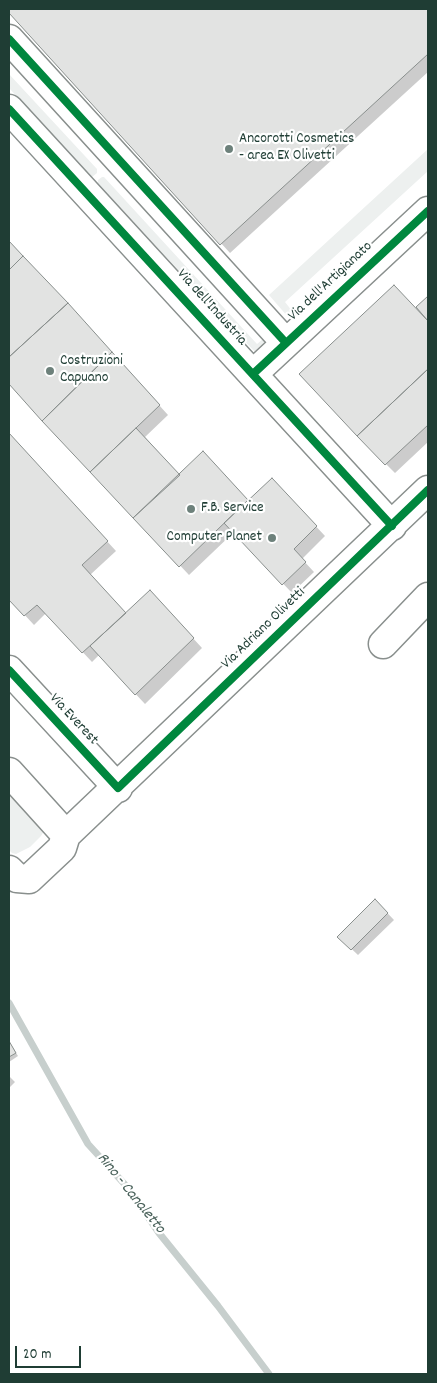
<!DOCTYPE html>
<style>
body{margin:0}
#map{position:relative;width:437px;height:1383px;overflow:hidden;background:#fff;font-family:Dekko,sans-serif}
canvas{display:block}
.frame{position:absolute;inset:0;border:10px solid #1f3d34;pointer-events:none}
.scale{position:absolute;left:15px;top:1346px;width:66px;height:22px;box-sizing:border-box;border:2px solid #1f3d34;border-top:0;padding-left:6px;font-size:15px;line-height:18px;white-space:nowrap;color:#1f3d34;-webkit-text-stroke:4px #fff;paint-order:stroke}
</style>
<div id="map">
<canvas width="437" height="1383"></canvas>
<div class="frame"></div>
<div class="scale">20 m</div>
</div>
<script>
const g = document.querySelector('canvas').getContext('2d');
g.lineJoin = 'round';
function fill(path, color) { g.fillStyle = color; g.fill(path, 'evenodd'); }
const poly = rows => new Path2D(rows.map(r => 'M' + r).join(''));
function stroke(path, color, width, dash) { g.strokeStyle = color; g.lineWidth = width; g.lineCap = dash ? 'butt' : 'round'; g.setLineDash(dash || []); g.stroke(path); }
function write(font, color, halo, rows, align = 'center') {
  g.font = font + ' Dekko,sans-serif'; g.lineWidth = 4.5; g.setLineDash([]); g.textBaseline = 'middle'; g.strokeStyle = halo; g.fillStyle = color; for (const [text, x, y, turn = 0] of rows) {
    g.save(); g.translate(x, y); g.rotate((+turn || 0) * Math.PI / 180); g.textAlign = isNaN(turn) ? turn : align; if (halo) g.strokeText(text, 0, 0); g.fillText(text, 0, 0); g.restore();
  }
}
fill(poly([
 [9,74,97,169,97,173,92,177,90,176,9,88],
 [428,149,428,171,285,302,296,316,293,317,288,317,269,295],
 [102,177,104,177,257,344,263,339,265,342,255,352,98,184,98,180],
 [9,788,43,826,44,831,41,836,30,847,16,854,12,853,9,850]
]), '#edf0ef');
fill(poly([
 [9,9,428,9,428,72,230,253,9,11],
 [9,242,77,314,168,415,145,437,180,476,212,462,248,502,281,489,325,536,302,559,314,572,292,593,234,532,189,575,9,383],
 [428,297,428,442,395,473,386,464,416,309],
 [9,434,116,551,90,575,126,614,159,601,202,648,145,704,99,655,92,662,46,613,34,625,9,598],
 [375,900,394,920,358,955,339,937],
 [9,1041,18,1056,9,1062],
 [9,1076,15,1082,9,1088]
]), '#0003');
stroke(poly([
 [9,1003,88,1144,129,1189,159,1233,218,1306,269,1374]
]), '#c7cfcd', 7);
const building = poly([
 [9,9,428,9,428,54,220,245,9,13,9,9],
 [9,241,23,256,9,270,9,241],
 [23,256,68,303,9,357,9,270,23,256],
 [394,285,428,321,428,369,357,436,299,374,394,285],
 [428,296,428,321,416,307,428,296],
 [68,303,112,352,42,421,9,384,9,357,68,303],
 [112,352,160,405,90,472,42,421,112,352],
 [428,369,428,425,385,465,357,436,428,369],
 [136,428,180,475,133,518,90,472,136,428],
 [9,433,108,541,82,565,126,613,82,653,37,605,24,616,9,600,9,433],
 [203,451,248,500,179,567,133,518,203,451],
 [272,478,317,526,294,549,306,562,282,585,224,523,272,478],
 [150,590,194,638,135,695,90,646,150,590],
 [375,899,388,913,351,950,337,937,375,899],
 [9,1041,16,1053,9,1057,9,1041]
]);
fill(building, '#e2e3e2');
stroke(building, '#898f8d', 1);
const minor = poly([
 [9,39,286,343],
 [9,109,392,526],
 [253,374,428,211],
 [383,644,428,597],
 [9,670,118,788],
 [9,772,66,835],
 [9,870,17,878,29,879,62,848,66,835,428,490]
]);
stroke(minor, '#898f8d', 31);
stroke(minor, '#fff', 28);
stroke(poly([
 [9,39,286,343],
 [9,109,392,526],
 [253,374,428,211],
 [9,670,118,788,428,490]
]), '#00873e', 8);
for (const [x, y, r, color] of [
 [229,149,5,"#6d817b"],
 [50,371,5,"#6d817b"],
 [191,509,5,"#6d817b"],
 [272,538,5,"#6d817b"]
]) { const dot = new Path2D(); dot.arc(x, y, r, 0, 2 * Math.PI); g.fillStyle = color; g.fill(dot); stroke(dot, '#fff', 2); }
write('15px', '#1f3d34', '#fff', [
 ["Ancorotti Cosmetics",239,140],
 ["- area EX Olivetti",239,157],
 ["Costruzioni",60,362],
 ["Capuano",60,379],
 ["F.B. Service",201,509],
 ["Computer Planet",262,538,"right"]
], 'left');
write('15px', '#1f3d34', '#fff', [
 ["Via dell'Artigianato",331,282,-43],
 ["Via dell'Industria",211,308,48],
 ["Via Adriano Olivetti",264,629,-44],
 ["Via Everest",73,720,47]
]);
write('italic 16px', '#4a625b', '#fff', [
 ["Rino - Canaletto",130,1194,51]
]);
</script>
